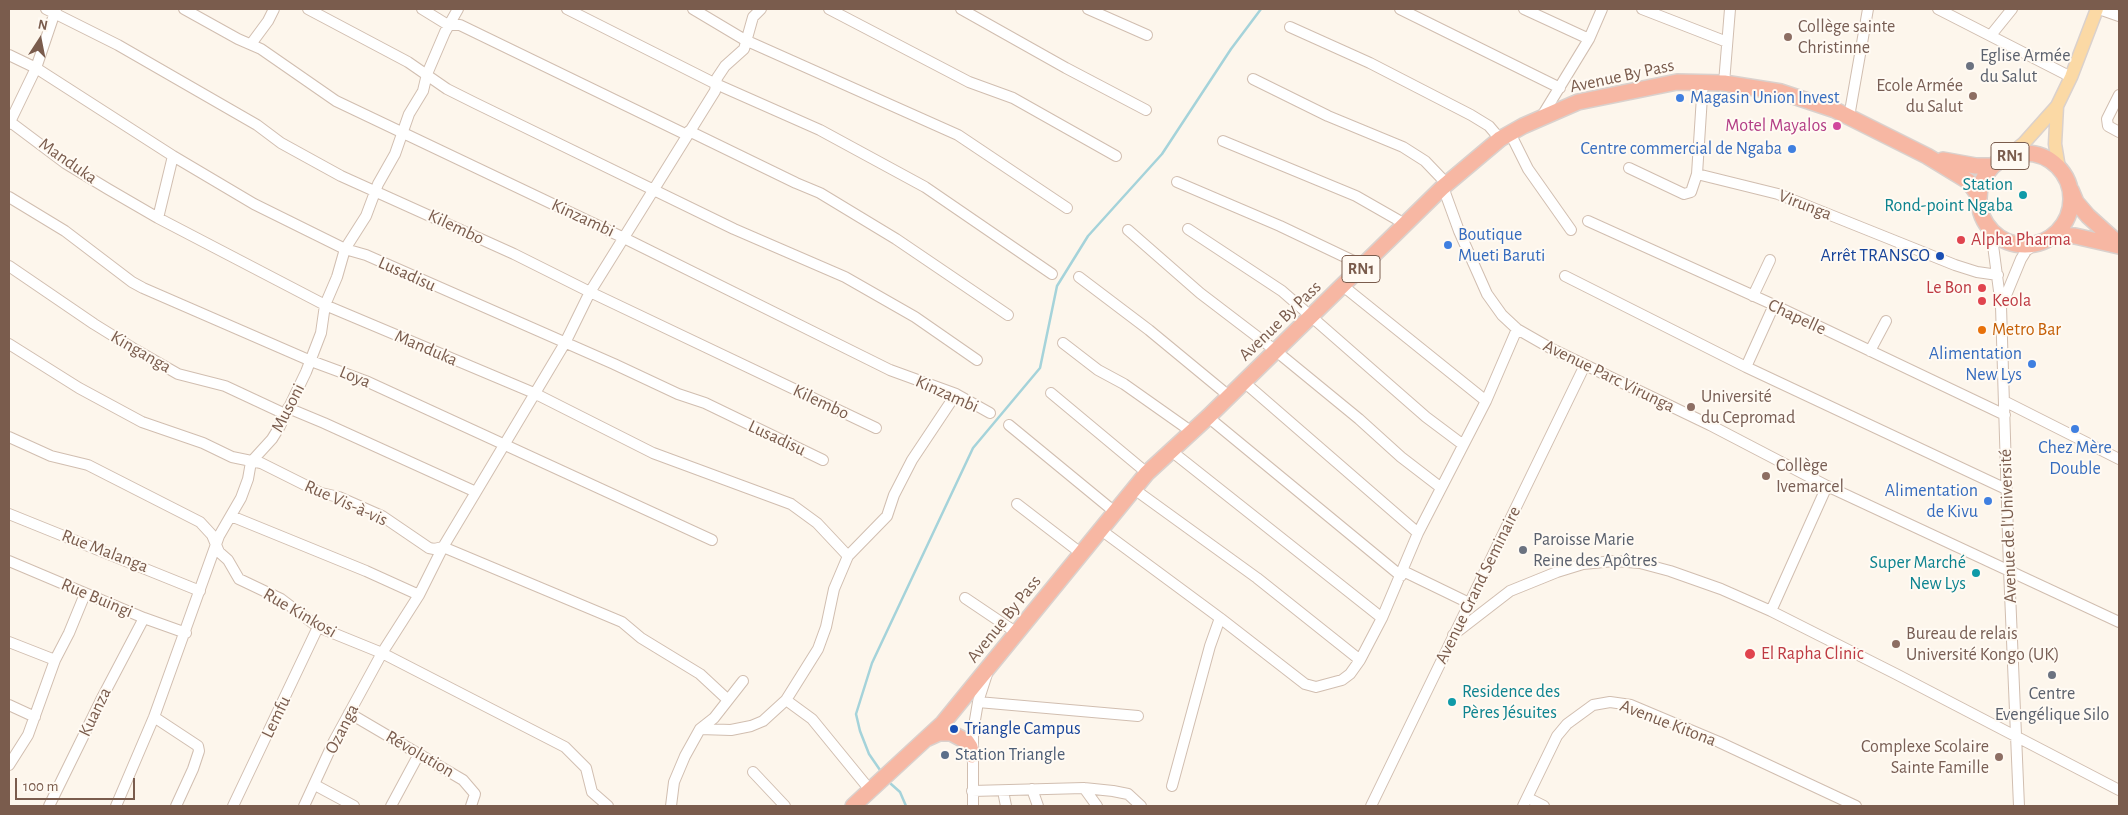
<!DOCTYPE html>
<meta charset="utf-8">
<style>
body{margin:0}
#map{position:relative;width:2128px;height:815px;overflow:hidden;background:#fdf6ec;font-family:"Alegreya Sans",sans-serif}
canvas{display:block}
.frame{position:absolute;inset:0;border:10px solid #7a5c4d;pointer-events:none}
.north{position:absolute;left:15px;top:15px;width:50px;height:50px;-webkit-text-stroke:4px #fffaf3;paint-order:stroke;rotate:11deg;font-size:14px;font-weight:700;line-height:20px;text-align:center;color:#7a5c4d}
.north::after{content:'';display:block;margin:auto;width:18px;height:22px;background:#7a5c4d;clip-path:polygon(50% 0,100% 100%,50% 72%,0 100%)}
.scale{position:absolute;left:15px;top:778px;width:120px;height:22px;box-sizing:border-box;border:2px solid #7a5c4d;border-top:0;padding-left:6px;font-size:15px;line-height:18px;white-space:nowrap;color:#7a5c4d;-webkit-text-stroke:4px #fffaf3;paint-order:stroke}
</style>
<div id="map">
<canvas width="2128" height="815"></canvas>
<div class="frame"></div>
<div class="north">N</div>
<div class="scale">100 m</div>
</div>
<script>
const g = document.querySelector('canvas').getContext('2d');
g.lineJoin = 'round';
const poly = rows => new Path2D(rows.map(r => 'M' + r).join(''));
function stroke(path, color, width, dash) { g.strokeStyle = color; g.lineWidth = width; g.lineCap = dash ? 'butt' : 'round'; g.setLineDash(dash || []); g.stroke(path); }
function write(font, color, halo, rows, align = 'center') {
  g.font = font + ' "Alegreya Sans",sans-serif'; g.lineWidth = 4; g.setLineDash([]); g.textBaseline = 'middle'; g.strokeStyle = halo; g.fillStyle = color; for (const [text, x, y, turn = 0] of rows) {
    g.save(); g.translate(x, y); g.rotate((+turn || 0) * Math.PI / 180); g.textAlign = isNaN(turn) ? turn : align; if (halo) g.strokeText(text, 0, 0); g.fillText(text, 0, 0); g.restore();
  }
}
stroke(poly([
 [880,770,869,754,860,731,856,714,872,663,973,448,1040,368,1057,286,1088,236,1162,154,1231,49,1261,9],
 [891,784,900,792,906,806]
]), '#a5d3da', 2.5);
const minor = poly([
 [46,9,118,45,257,125,281,143,341,176,514,254,590,292,876,428],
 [184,9,238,39,261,49,336,101,624,238,890,370,956,394,990,413],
 [308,9,408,62,447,89,475,103,734,229,845,277,915,317,977,360],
 [422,9,448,25,460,25,687,135],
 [567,9,716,84,820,130,925,187,1052,274],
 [693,9,745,40,958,135,1067,208],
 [829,9,969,82,1013,98,1116,156],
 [961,9,1066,68,1146,110],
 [1088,9,1147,35],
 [1400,9,1560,88],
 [1524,9,1589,39],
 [1642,9,1727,42],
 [1938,9,2071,77],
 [2099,9,2119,16],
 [1290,27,1370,63,1471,115,1489,126,1500,139],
 [1991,35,2012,9],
 [251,44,268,21,274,9],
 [9,55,36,68,173,156,254,204,345,249,366,255,614,364,678,394,705,403,823,460],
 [1253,79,1328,116,1403,147,1425,161,1447,184],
 [1703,81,1697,174,1778,194,1955,265,1977,272,1998,275],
 [1724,83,1730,9],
 [2119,95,2107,119,2108,126,2119,132],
 [1542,116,1589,39,1602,9],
 [1849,117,1868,9],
 [9,121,65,163,108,189,158,218,325,305,534,393,653,453,791,504,817,523,848,556],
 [9,124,36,68,56,9],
 [689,131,796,183,820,193,896,239,1008,315],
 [1510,133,1528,169,1571,230],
 [1223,141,1356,196,1405,224],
 [1629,168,1684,194,1691,192,1697,174],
 [1177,182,1280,226,1364,266],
 [1443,187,1459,231,1487,294,1502,315,1517,329,1552,349,1710,425,1827,486,2119,622],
 [9,197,65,231,132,282,143,288,311,361,368,382,712,540],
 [158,218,173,156],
 [1588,221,1774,305,2005,415],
 [1188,229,1282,291,1426,417,1462,444],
 [1128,230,1200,293,1276,351,1359,419,1401,457,1440,487],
 [1991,230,2001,306,2009,569,2019,806],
 [9,266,94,324,136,350,178,374,225,386,285,414],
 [1565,276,1746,367,2006,489],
 [1079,277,1149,330,1229,396],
 [1343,286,1486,401],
 [1753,296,1770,260],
 [2002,305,2021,259,2026,251,2037,243],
 [1063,343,1098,370,1124,384,1192,432],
 [9,344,79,388,142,422,203,443,232,457,261,463,321,493,339,497,382,516,429,548,434,549,443,547,622,622,641,638,700,674,728,700],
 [1870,351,1886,321],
 [1746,367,1774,305],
 [1244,382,1418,533],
 [1051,393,1147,473],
 [2004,401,2119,459],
 [288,408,324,423,476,492],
 [1208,417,1401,576],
 [1009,425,1116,513],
 [9,437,51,456,88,465,200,522,212,535,219,552,228,560,239,579,281,599,318,627,382,653,565,747,586,768,592,792,608,806],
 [1170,450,1382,618],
 [1134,489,1257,578,1360,660],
 [1017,504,1082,554],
 [9,514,200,591],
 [231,516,366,571,419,595],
 [1101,530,1220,618,1305,684,1316,687,1342,680,1350,674,1360,660,1382,618,1418,533,1486,401,1517,329],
 [9,561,144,618,186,633],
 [1403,571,1469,603],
 [965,598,1017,633],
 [1771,611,1827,486],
 [1453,635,1510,591,1557,572,1583,564,1614,561,1640,563,1670,571,1721,589,1771,611,1896,674,2119,790],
 [9,642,55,660],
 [786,700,812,719,870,790],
 [978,702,1138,716],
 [9,705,35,717],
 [349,713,463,780,475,794,471,806],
 [154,717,198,746,199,751,193,769,176,806],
 [700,729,731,730,751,726,763,721,786,700,818,649,826,627,834,589,848,556,887,516,894,495,912,460,956,394],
 [9,765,28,735,55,660,69,633,85,594],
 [753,772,785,806],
 [315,785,354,806],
 [1172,786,1210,646,1220,618],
 [1084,788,1097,806],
 [1032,789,1038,806],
 [972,791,1084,788,1113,791,1128,794,1141,806],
 [1003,791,1006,806],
 [1528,798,1544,806],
 [49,806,103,696,144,618],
 [116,806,154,717,219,536,241,498,248,479,251,462,272,439,280,426,306,372,321,333,325,305,337,277,345,249,366,216,378,184,395,154,409,114,423,91,427,74,445,32,458,9],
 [233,806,318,627],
 [304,806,334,741,382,653,419,595,443,547,476,492,565,343,590,292,715,91,717,78,725,66,744,49,753,17,761,9],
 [391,806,419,754],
 [671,806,674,782,685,756,700,729,714,718,743,681],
 [973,806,973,732,978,702,987,674],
 [1371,806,1585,365],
 [1523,806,1557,736,1567,724,1593,705,1610,702,1631,705,1719,742,1856,806]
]);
const major = poly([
 [2057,106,2055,144,2059,168],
 [2008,156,2024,143,2057,106,2071,77,2097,9]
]);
const highway = poly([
 '1979 199a46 46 0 1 1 92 0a46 46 0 1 1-92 0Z',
 [1943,160,1976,166,1993,166],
 [2071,190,2076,202,2088,216,2119,244],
 [2054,235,2075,236,2119,246],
 [928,738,939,733,951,733,966,741,970,747,972,755],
 [853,806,943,723,1147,473,1208,417,1443,187,1500,139,1523,126,1578,102,1677,82,1724,83,1781,92,1835,110,1927,156,1968,181,1979,196]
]);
stroke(minor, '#d1beb0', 12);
stroke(major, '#dad1cd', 15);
stroke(highway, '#dad1cd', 18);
stroke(minor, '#fff', 10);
stroke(major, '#fbd9a5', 12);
stroke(highway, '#f7b7a3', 15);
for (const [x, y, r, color] of [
 [1788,37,5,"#8d6e63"],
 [1970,66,5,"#6b7280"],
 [1973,96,5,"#8d6e63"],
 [1680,98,5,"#3f7fe0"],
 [1837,126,5,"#d1479c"],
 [1792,149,5,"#3f7fe0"],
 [2023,195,5,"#0f9aa8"],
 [1961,240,5,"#e0444e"],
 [1448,245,5,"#3f7fe0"],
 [1940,256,5,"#1a4fb4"],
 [1982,288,5,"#e0444e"],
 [1982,301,5,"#e0444e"],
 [1982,330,5,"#e8710a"],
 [2032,364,5,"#3f7fe0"],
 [1691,407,5,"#8d6e63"],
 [2075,429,5,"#3f7fe0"],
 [1766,476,5,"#8d6e63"],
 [1988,501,5,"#3f7fe0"],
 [1523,550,5,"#6b7280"],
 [1976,573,5,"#0f9aa8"],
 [1896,644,5,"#8d6e63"],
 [1750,654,6,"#e0444e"],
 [2052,675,5,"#6b7280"],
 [1452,702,5,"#0f9aa8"],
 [954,729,5,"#1a4fb4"],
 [945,755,5,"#5c6f8a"],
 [1999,757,5,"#8d6e63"]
]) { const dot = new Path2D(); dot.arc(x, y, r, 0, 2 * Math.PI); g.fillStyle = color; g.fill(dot); stroke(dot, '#fffaf3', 2); }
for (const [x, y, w] of [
 [2010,156,38],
 [1361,269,38]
]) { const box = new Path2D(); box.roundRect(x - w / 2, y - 13.5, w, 27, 4); g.fillStyle = '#fffaf3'; g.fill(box); stroke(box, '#7a5c4d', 1); }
write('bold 16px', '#7a5c4d', null, [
 ["RN1",2010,156],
 ["RN1",1361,269]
]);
write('18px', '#785e54', '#fffaf3', [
 ["Collège sainte",1798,27],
 ["Christinne",1798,48],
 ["Ecole Armée",1963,86,"right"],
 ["du Salut",1963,107,"right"],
 ["Université",1701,397],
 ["du Cepromad",1701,418],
 ["Collège",1776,466],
 ["Ivemarcel",1776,487],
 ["Bureau de relais",1906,634],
 ["Université Kongo (UK)",1906,655],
 ["Complexe Scolaire",1989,747,"right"],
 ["Sainte Famille",1989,768,"right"]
], 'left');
write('18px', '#5b616d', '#fffaf3', [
 ["Eglise Armée",1980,56],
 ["du Salut",1980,77],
 ["Paroisse Marie",1533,540],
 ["Reine des Apôtres",1533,561],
 ["Centre",2052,694,"center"],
 ["Evengélique Silo",2052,715,"center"]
], 'left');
write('18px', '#7a5c4d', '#fffaf3', [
 ["Avenue By Pass",1622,76,-12],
 ["Manduka",68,161,35],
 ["Virunga",1805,205,21],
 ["Kinzambi",583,218,25],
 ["Kilembo",456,227,25],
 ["Lusadisu",407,274,24],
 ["Chapelle",1797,317,25],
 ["Avenue By Pass",1280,321,-44],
 ["Manduka",426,348,23],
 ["Kinganga",141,352,30],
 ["Avenue Parc Virunga",1609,376,26],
 ["Loya",355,377,22],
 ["Kinzambi",947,394,24],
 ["Kilembo",821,402,25],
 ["Musoni",288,408,-63],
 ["Lusadisu",777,438,25],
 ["Rue Vis-à-vis",346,503,24],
 ["Avenue de l'Université",2008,526,-92],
 ["Rue Malanga",105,551,21],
 ["Avenue Grand Seminaire",1478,585,-64],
 ["Rue Buingi",97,598,23],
 ["Rue Kinkosi",300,613,30],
 ["Avenue By Pass",1004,619,-51],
 ["Kuanza",95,712,-64],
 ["Lemfu",276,717,-64],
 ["Avenue Kitona",1668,723,21],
 ["Ozanga",342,729,-63],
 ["Révolution",420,754,30]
]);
write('18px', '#366cbe', '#fffaf3', [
 ["Magasin Union Invest",1690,98,"left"],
 ["Centre commercial de Ngaba",1782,149],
 ["Boutique",1458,235,"left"],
 ["Mueti Baruti",1458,256,"left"],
 ["Alimentation",2022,354],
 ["New Lys",2022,375],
 ["Chez Mère",2075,448,"center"],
 ["Double",2075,469,"center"],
 ["Alimentation",1978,491],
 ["de Kivu",1978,512]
], 'right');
write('18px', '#b23c85', '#fffaf3', [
 ["Motel Mayalos",1827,126]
], 'right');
write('18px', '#0d838f', '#fffaf3', [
 ["Station",2013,185],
 ["Rond-point Ngaba",2013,206],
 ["Super Marché",1966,563],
 ["New Lys",1966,584],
 ["Residence des",1462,692,"left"],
 ["Pères Jésuites",1462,713,"left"]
], 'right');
write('18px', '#be3a42', '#fffaf3', [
 ["Alpha Pharma",1971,240],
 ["Le Bon",1972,288,"right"],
 ["Keola",1992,301],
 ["El Rapha Clinic",1761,654]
], 'left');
write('18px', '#164399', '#fffaf3', [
 ["Arrêt TRANSCO",1930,256],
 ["Triangle Campus",964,729,"left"]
], 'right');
write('18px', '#c56008', '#fffaf3', [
 ["Metro Bar",1992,330]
], 'left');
write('18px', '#4e5e75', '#fffaf3', [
 ["Station Triangle",955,755]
], 'left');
</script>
